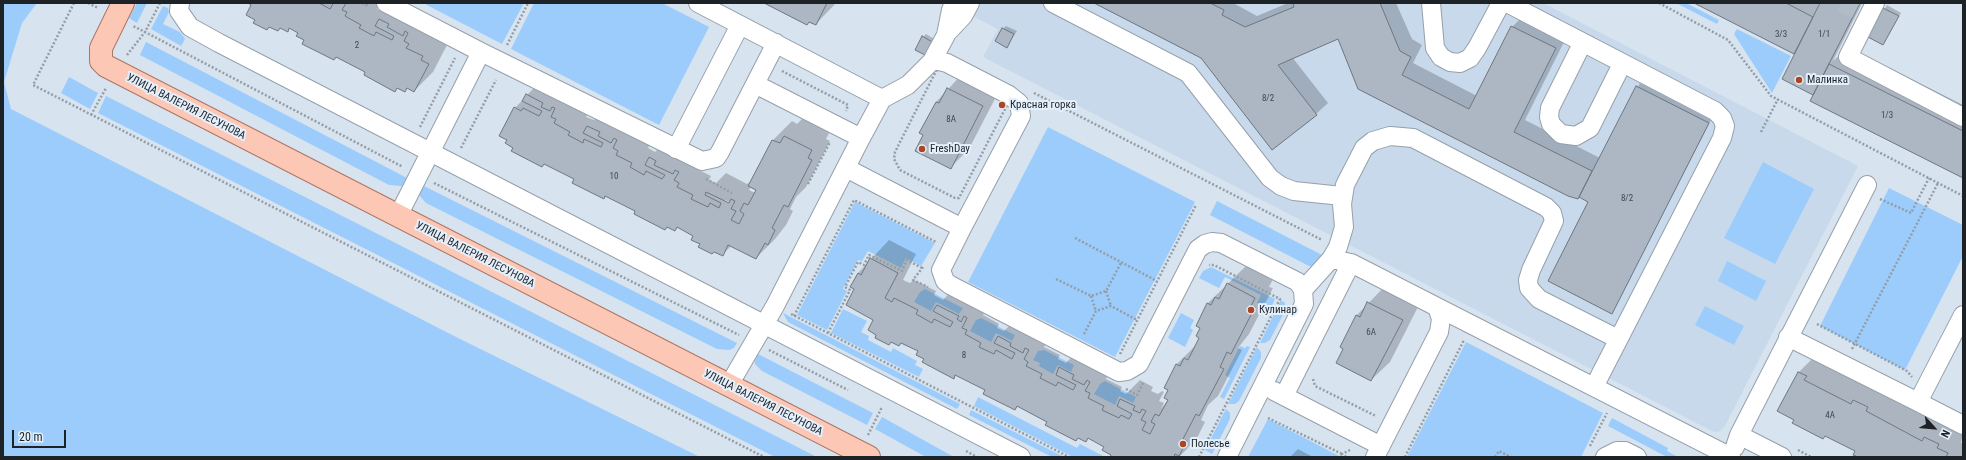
<!DOCTYPE html>
<meta charset="utf-8">
<style>
body{margin:0}
#map{position:relative;width:1966px;height:460px;overflow:hidden;background:#d7e3ef;font-family:"Roboto Condensed",sans-serif}
canvas{display:block}
.frame{position:absolute;inset:0;border:4px solid #1d2226;pointer-events:none}
.north{position:absolute;left:1914px;top:408px;width:40px;height:40px;-webkit-text-stroke:3px #e4f0fc;paint-order:stroke;rotate:117deg;font-size:11px;font-weight:700;line-height:16px;text-align:center;color:#1d2226}
.north::after{content:'';display:block;margin:auto;width:14px;height:18px;background:#1d2226;clip-path:polygon(50% 0,100% 100%,50% 72%,0 100%)}
.scale{position:absolute;left:12px;top:430px;width:54px;height:18px;box-sizing:border-box;border:2px solid #1d2226;border-top:0;padding-left:5px;font-size:12px;line-height:14px;white-space:nowrap;color:#1d2226;-webkit-text-stroke:3px #e4f0fc;paint-order:stroke}
</style>
<div id="map">
<canvas width="1966" height="460"></canvas>
<div class="frame"></div>
<div class="north">N</div>
<div class="scale">20 m</div>
</div>
<script>
const g = document.querySelector('canvas').getContext('2d');
g.lineJoin = 'round';
function fill(path, color) { g.fillStyle = color; g.fill(path, 'evenodd'); }
const poly = rows => new Path2D(rows.map(r => 'M' + r).join(''));
function stroke(path, color, width, dash) { g.strokeStyle = color; g.lineWidth = width; g.lineCap = dash ? 'butt' : 'round'; g.setLineDash(dash || []); g.stroke(path); }
function write(font, color, halo, rows, align = 'center') {
  g.font = font + ' "Roboto Condensed",sans-serif'; g.lineWidth = 4; g.setLineDash([]); g.textBaseline = 'middle'; g.strokeStyle = halo; g.fillStyle = color; for (const [text, x, y, turn = 0] of rows) {
    g.save(); g.translate(x, y); g.rotate((+turn || 0) * Math.PI / 180); g.textAlign = isNaN(turn) ? turn : align; if (halo) g.strokeText(text, 0, 0); g.fillText(text, 0, 0); g.restore();
  }
}
fill(poly([
 [947,3,1543,3,1858,166,1725,426,1720,431,1714,432,983,57,998,29]
]), '#c8d9eb');
fill(poly([
 [3,3,37,3,22,23,4,82,11,109,458,338,700,457,3,457],
 [137,3,147,3,137,23,129,18],
 [423,3,524,3,502,44],
 [534,3,662,3,709,27,659,125,511,49],
 [1676,3,1686,3,1719,20,1717,24],
 [163,6,168,8,169,12,163,24,180,32,185,39,181,46,151,29],
 [1737,29,1791,56,1772,93,1734,34],
 [146,42,409,179,406,184,401,186,389,185,140,55],
 [69,77,98,93,90,109,61,93],
 [106,96,817,457,775,457,98,113],
 [1048,127,1195,202,1115,357,968,282],
 [1763,162,1814,189,1775,264,1724,238],
 [422,185,737,343,734,348,729,350,717,349,426,203,420,196,420,191],
 [1889,188,1963,225,1963,256,1905,370,1820,326],
 [1217,201,1324,256,1315,266,1309,266,1210,215],
 [855,202,935,243,921,266,906,258,901,268,868,251,862,261,858,260,843,289,847,291,827,330,797,315],
 [1727,261,1766,281,1756,301,1718,281],
 [1211,267,1275,299,1268,314,1259,309,1261,305,1257,303,1261,295,1225,277,1219,288,1199,278,1203,271],
 [925,289,963,308,959,314,936,302,931,311,914,302,920,292],
 [1281,300,1285,303,1285,311,1270,340,1265,343,1260,343],
 [1705,306,1744,326,1734,345,1695,325],
 [843,309,867,321,861,332,869,336,868,340,891,352,893,348,917,361,915,365,923,369,919,377,831,333],
 [783,313,960,404,957,409,788,322],
 [1181,313,1194,320,1190,328,1193,330,1185,347,1168,338],
 [981,318,1015,335,1012,341,996,333,991,342,970,331,976,320],
 [1466,342,1603,413,1581,457,1407,457],
 [1240,346,1245,348,1247,346,1250,347,1224,399,1220,397,1230,378,1225,375],
 [1257,347,1261,352,1261,358,1239,401,1235,404,1228,404],
 [1044,350,1074,365,1071,372,1058,365,1053,374,1039,366,1040,363,1033,360,1038,351],
 [756,353,873,413,867,425,762,371,755,364,754,358],
 [1105,381,1136,397,1133,403,1119,396,1115,405,1094,394,1100,384],
 [978,397,1077,448,1080,444,1105,457,1073,457,974,406],
 [1226,409,1230,413,1230,419,1212,454,1205,450],
 [971,410,1064,457,1052,457,969,415],
 [882,417,954,457,926,457,875,429],
 [1612,418,1668,448,1667,451,1678,457,1667,457,1608,426],
 [1268,419,1339,456,1338,457,1248,457]
]), '#9cccfb');
fill(poly([
 [250,3,374,3,379,6,377,9,386,13,396,3,421,17,425,13,426,14,422,22,441,37,439,41,447,45,433,72,414,91,408,88,404,91,398,87,395,90,367,71,305,40,300,32,290,28,287,30,257,19,253,5],
 [766,3,836,3,816,24],
 [1096,3,1233,3,1257,16,1288,3,1396,3,1412,39,1422,45,1413,63,1477,96,1512,27,1524,15,1567,36,1525,120,1600,158,1640,83,1711,120,1612,313,1590,201,1580,196,1578,198,1338,38,1292,57,1328,103,1316,114],
 [1696,3,1862,3,1833,61,1848,47,1963,105,1963,177,1816,91,1813,94,1796,53],
 [1887,5,1901,13,1883,44,1870,36],
 [1006,26,1017,31,1007,46,1003,29],
 [926,34,936,40,930,52,923,37],
 [966,70,1001,87,969,149,950,168,924,135,936,102],
 [545,76,588,113,586,117,594,120,607,107,650,144,648,148,655,152,668,139,697,164,695,168,711,176,709,180,716,183,726,173,747,184,752,181,773,140,792,121,797,124,803,118,830,131,826,139,830,141,806,187,796,197,790,209,793,211,786,225,775,239,756,258,732,245,722,255,701,244,694,235,678,227,675,230,668,226,665,229,637,210,606,195,603,198,575,179,545,163,542,166,514,147,508,139,515,108],
 [751,187,757,190,755,193,749,190],
 [725,200,734,204,733,206,724,202],
 [889,240,916,254,903,280,910,283,914,280,936,291,934,295,943,300,956,286,985,311,983,315,999,324,997,328,1004,331,1017,318,1046,343,1044,347,1060,355,1058,359,1066,363,1079,349,1108,374,1106,379,1122,387,1120,391,1126,394,1140,380,1153,387,1151,391,1158,394,1162,391,1164,392,1159,401,1164,403,1161,409,1169,399,1169,390,1177,364,1195,346,1201,337,1201,327,1197,325,1208,303,1247,265,1273,279,1269,287,1273,288,1249,334,1238,348,1242,350,1218,396,1208,405,1201,420,1205,422,1198,436,1186,450,1179,457,1111,457,1112,454,1106,446,1089,437,1086,440,1079,437,1076,440,1048,421,1018,406,1015,409,987,390,956,374,953,377,925,358,919,351,902,342,899,345,878,334,874,319,855,288,852,286,858,273],
 [1387,284,1421,301,1390,362,1371,380,1341,347,1357,315],
 [1818,353,1963,433,1961,443,1963,444,1963,457,1860,457,1856,451,1779,411,1799,372],
 [1298,449,1313,457,1290,457]
]), '#0003');
const building = poly([
 [248,3,319,3,330,9,333,4,331,3,346,3,342,10,347,12,345,16,361,25,359,28,374,36,376,32,392,40,394,36,375,26,379,19,389,24,387,27,403,36,405,31,408,33,404,41,409,44,406,48,423,56,421,60,429,64,414,92,407,88,405,92,397,88,395,92,364,75,365,72,336,57,334,60,302,44,304,40,296,36,298,33,289,28,288,32,280,28,278,31,269,27,267,30,253,23,255,20,246,15,251,5,248,3],
 [764,3,827,3,816,25,809,22,807,25,764,3],
 [1094,3,1210,3,1224,10,1222,15,1245,27,1294,7,1293,3,1380,3,1400,51,1411,57,1402,75,1469,109,1511,26,1556,48,1514,132,1592,171,1578,199,1568,196,1358,89,1338,39,1278,65,1317,115,1272,150,1201,58,1094,3],
 [1694,3,1786,3,1813,17,1794,54,1694,3],
 [1820,3,1860,3,1813,95,1782,79,1820,3],
 [1883,8,1899,16,1883,45,1868,37,1883,8],
 [1002,28,1014,34,1007,48,995,41,1002,28],
 [922,36,934,43,927,56,915,50,922,36],
 [1829,64,1963,131,1963,178,1810,101,1829,64],
 [1636,86,1709,123,1612,314,1548,281,1588,202,1579,197,1636,86],
 [947,88,983,106,951,169,915,151,923,135,919,133,936,102,939,103,947,88],
 [526,94,543,103,541,107,550,111,552,107,555,108,551,117,556,119,554,123,570,132,568,135,583,143,584,139,601,147,603,143,583,133,587,126,600,132,598,136,611,143,614,138,617,140,613,148,618,151,616,155,632,163,630,167,644,175,646,171,662,179,665,175,645,165,649,157,656,161,654,165,673,174,675,170,679,172,674,180,679,183,677,187,693,195,691,199,708,207,710,203,719,208,721,203,705,195,706,192,729,203,731,199,735,201,731,209,736,211,731,220,739,224,744,214,740,211,744,203,748,205,756,190,748,186,772,140,780,143,784,136,812,150,808,158,812,160,788,207,784,205,772,228,775,230,768,245,765,243,756,259,728,245,723,256,714,252,712,254,698,247,700,244,691,240,693,236,677,227,675,231,667,227,665,230,634,214,635,211,605,196,604,199,572,183,574,179,544,164,542,167,511,151,513,148,505,143,507,140,499,136,514,107,521,111,523,108,539,116,542,111,522,101,526,94],
 [870,258,898,273,885,298,892,302,894,298,918,310,916,314,932,323,934,319,950,327,953,322,933,311,937,305,959,316,957,319,961,322,964,316,967,318,962,328,967,330,965,334,981,343,979,347,994,354,996,350,1012,359,1015,353,994,343,998,336,1011,343,1010,346,1023,353,1025,348,1029,350,1024,359,1028,362,1026,366,1042,374,1040,378,1056,386,1058,382,1073,390,1076,385,1056,375,1059,367,1074,375,1072,379,1084,385,1087,380,1090,382,1085,391,1090,393,1088,398,1104,406,1102,410,1119,418,1121,415,1129,419,1132,414,1117,406,1120,399,1135,406,1133,410,1140,413,1142,409,1146,411,1141,420,1146,422,1142,430,1150,434,1155,424,1151,422,1155,414,1159,416,1168,400,1164,398,1168,390,1164,388,1176,364,1180,366,1184,358,1188,360,1199,338,1196,336,1200,328,1196,326,1207,303,1211,305,1215,297,1219,299,1227,283,1255,298,1251,306,1255,307,1231,354,1227,352,1220,367,1224,369,1199,416,1196,414,1183,439,1187,441,1179,456,1175,454,1174,457,1110,457,1111,455,1102,450,1104,447,1088,438,1086,442,1078,438,1076,441,1045,425,1047,422,1017,406,1015,410,983,394,985,390,955,375,954,379,922,362,924,359,916,355,918,351,901,343,899,346,891,342,889,345,875,338,876,335,868,330,873,320,846,305,854,289,850,287,858,273,861,275,870,258],
 [1367,302,1403,320,1371,381,1336,363,1343,349,1340,347,1356,315,1360,317,1367,302],
 [1798,372,1807,376,1804,380,1851,404,1853,400,1868,407,1866,411,1922,441,1924,437,1939,444,1937,448,1948,453,1946,457,1858,457,1853,455,1855,451,1825,436,1823,439,1792,423,1794,420,1777,411,1798,372]
]);
fill(building, '#acb7c3');
stroke(building, '#6d7782', 1);
stroke(poly([
 [1842,3,1856,10]
]), '#b2bcc7', 18, [18, 9]);
const minor = poly([
 [180,3,179,11,190,27,219,43,1021,457],
 [386,3,481,52,398,216],
 [1053,3,1188,73,1270,178,1281,186,1294,191,1342,196],
 [1431,3,1435,48,1441,57,1450,62,1460,63,1470,58,1477,48,1501,3],
 [1507,3,1715,111,1722,118,1725,126,1722,138,1594,387],
 [1875,3,1848,57,1963,117],
 [946,34,963,16,970,3],
 [1582,44,1550,108,1549,117,1551,124,1561,134,1576,136,1590,128,1622,64],
 [481,52,702,161,716,158,720,152,755,84,861,138,882,99,698,3],
 [932,61,946,35,951,10,954,3],
 [755,84,776,43],
 [882,99,908,85,932,61,939,61,947,63,1009,95,1019,103,1021,116,962,228],
 [676,149,740,25],
 [846,168,962,228,941,270,945,281,950,285,1119,372,1127,371,1139,364,1198,249,1205,244,1212,242,1221,243,1298,282,1303,290,1304,304,1227,457],
 [1331,259,1338,247,1344,227,1342,204,1345,185,1364,148,1373,141,1390,136,1413,138,1546,207,1552,213,1554,221,1531,270,1528,280,1529,288,1539,299,1618,339],
 [1303,290,1331,259,1351,263,1437,307,1441,319,1439,332,1375,457],
 [1437,307,1731,457],
 [1963,315,1918,402,1963,425],
 [1788,337,1918,402],
 [729,385,775,306,861,138],
 [1274,391,1381,446],
 [1284,396,1351,263],
 [1739,435,1867,185],
 [1735,447,1739,435,1782,457],
 [1605,457,1617,451,1625,451,1637,457]
]);
const major = poly([
 [123,3,101,48,101,61,106,66,869,457]
]);
stroke(minor, '#95a0ab', 20);
stroke(major, '#ad7563', 24);
stroke(poly([
 [74,3,33,85,764,457],
 [88,3,98,8],
 [160,3,145,32,403,167],
 [362,3,369,6],
 [1659,3,1728,40,1771,96,1963,196],
 [507,45,528,3],
 [127,55,145,32,133,26],
 [943,67,1003,98,1007,105,959,198,955,198,900,170,894,159,895,152,936,71,939,68,943,67],
 [782,71,848,105,846,111],
 [1034,93,1322,240],
 [91,115,106,88],
 [420,127,455,58],
 [1761,132,1778,99],
 [461,148,496,80],
 [706,179,732,193],
 [434,183,739,335],
 [808,184,830,142],
 [1880,199,1911,213,1929,178],
 [1075,238,1157,281],
 [923,267,913,280,928,287],
 [1056,279,1091,296,1106,291,1121,263],
 [1106,291,1111,306],
 [1091,296,1096,311],
 [791,314,1069,457],
 [794,316,854,200,936,242],
 [1817,324,1907,371,1912,377],
 [828,333,850,290,845,287,858,262,864,265,869,255,902,271,907,260,922,268],
 [1084,334,1096,311,1111,306,1137,320],
 [1852,349,1938,183],
 [769,350,848,390],
 [1120,354,1196,205],
 [1313,379,1315,386,1376,416],
 [1126,389,1137,395,1143,383],
 [1268,418,1342,454,1341,457],
 [868,435,882,407],
 [1590,446,1607,413],
 [1798,450,1811,457],
 [966,451,977,457],
 [1199,457,1280,299,1214,265,1209,265],
 [1346,457,1342,454,1350,450],
 [1405,457,1464,340],
 [1495,457,1499,451,1511,457]
]), '#939da6', 2.5, [2, 2]);
stroke(minor, '#fff', 18);
stroke(major, '#fdc7b5', 22);
for (const [x, y, r, color] of [
 [1799,80,4,"#ac4521"],
 [1002,105,4,"#ac4521"],
 [922,149,4,"#ac4521"],
 [1251,310,4,"#ac4521"],
 [1183,444,4,"#ac4521"]
]) { const dot = new Path2D(); dot.arc(x, y, r, 0, 2 * Math.PI); g.fillStyle = color; g.fill(dot); stroke(dot, '#e4f0fc', 1.5); }
write('9px', '#41474d', null, [
 ["3/3",1781,35],
 ["1/1",1824,35],
 ["2",357,46],
 ["8/2",1268,99],
 ["1/3",1887,116],
 ["8А",951,120],
 ["10",614,177],
 ["8/2",1627,199],
 ["6А",1371,333],
 ["8",964,356],
 ["4А",1830,416]
]);
write('11px', '#1d2226', '#e4f0fc', [
 ["Малинка",1807,80],
 ["Красная горка",1010,105],
 ["FreshDay",930,149],
 ["Кулинар",1259,310],
 ["Полесье",1191,444]
], 'left');
write('11px', '#1d2226', '#e4f0fc', [
 ["УЛИЦА ВАЛЕРИЯ ЛЕСУНОВА",186,107,27],
 ["УЛИЦА ВАЛЕРИЯ ЛЕСУНОВА",475,255,27],
 ["УЛИЦА ВАЛЕРИЯ ЛЕСУНОВА",763,403,27]
]);
</script>
